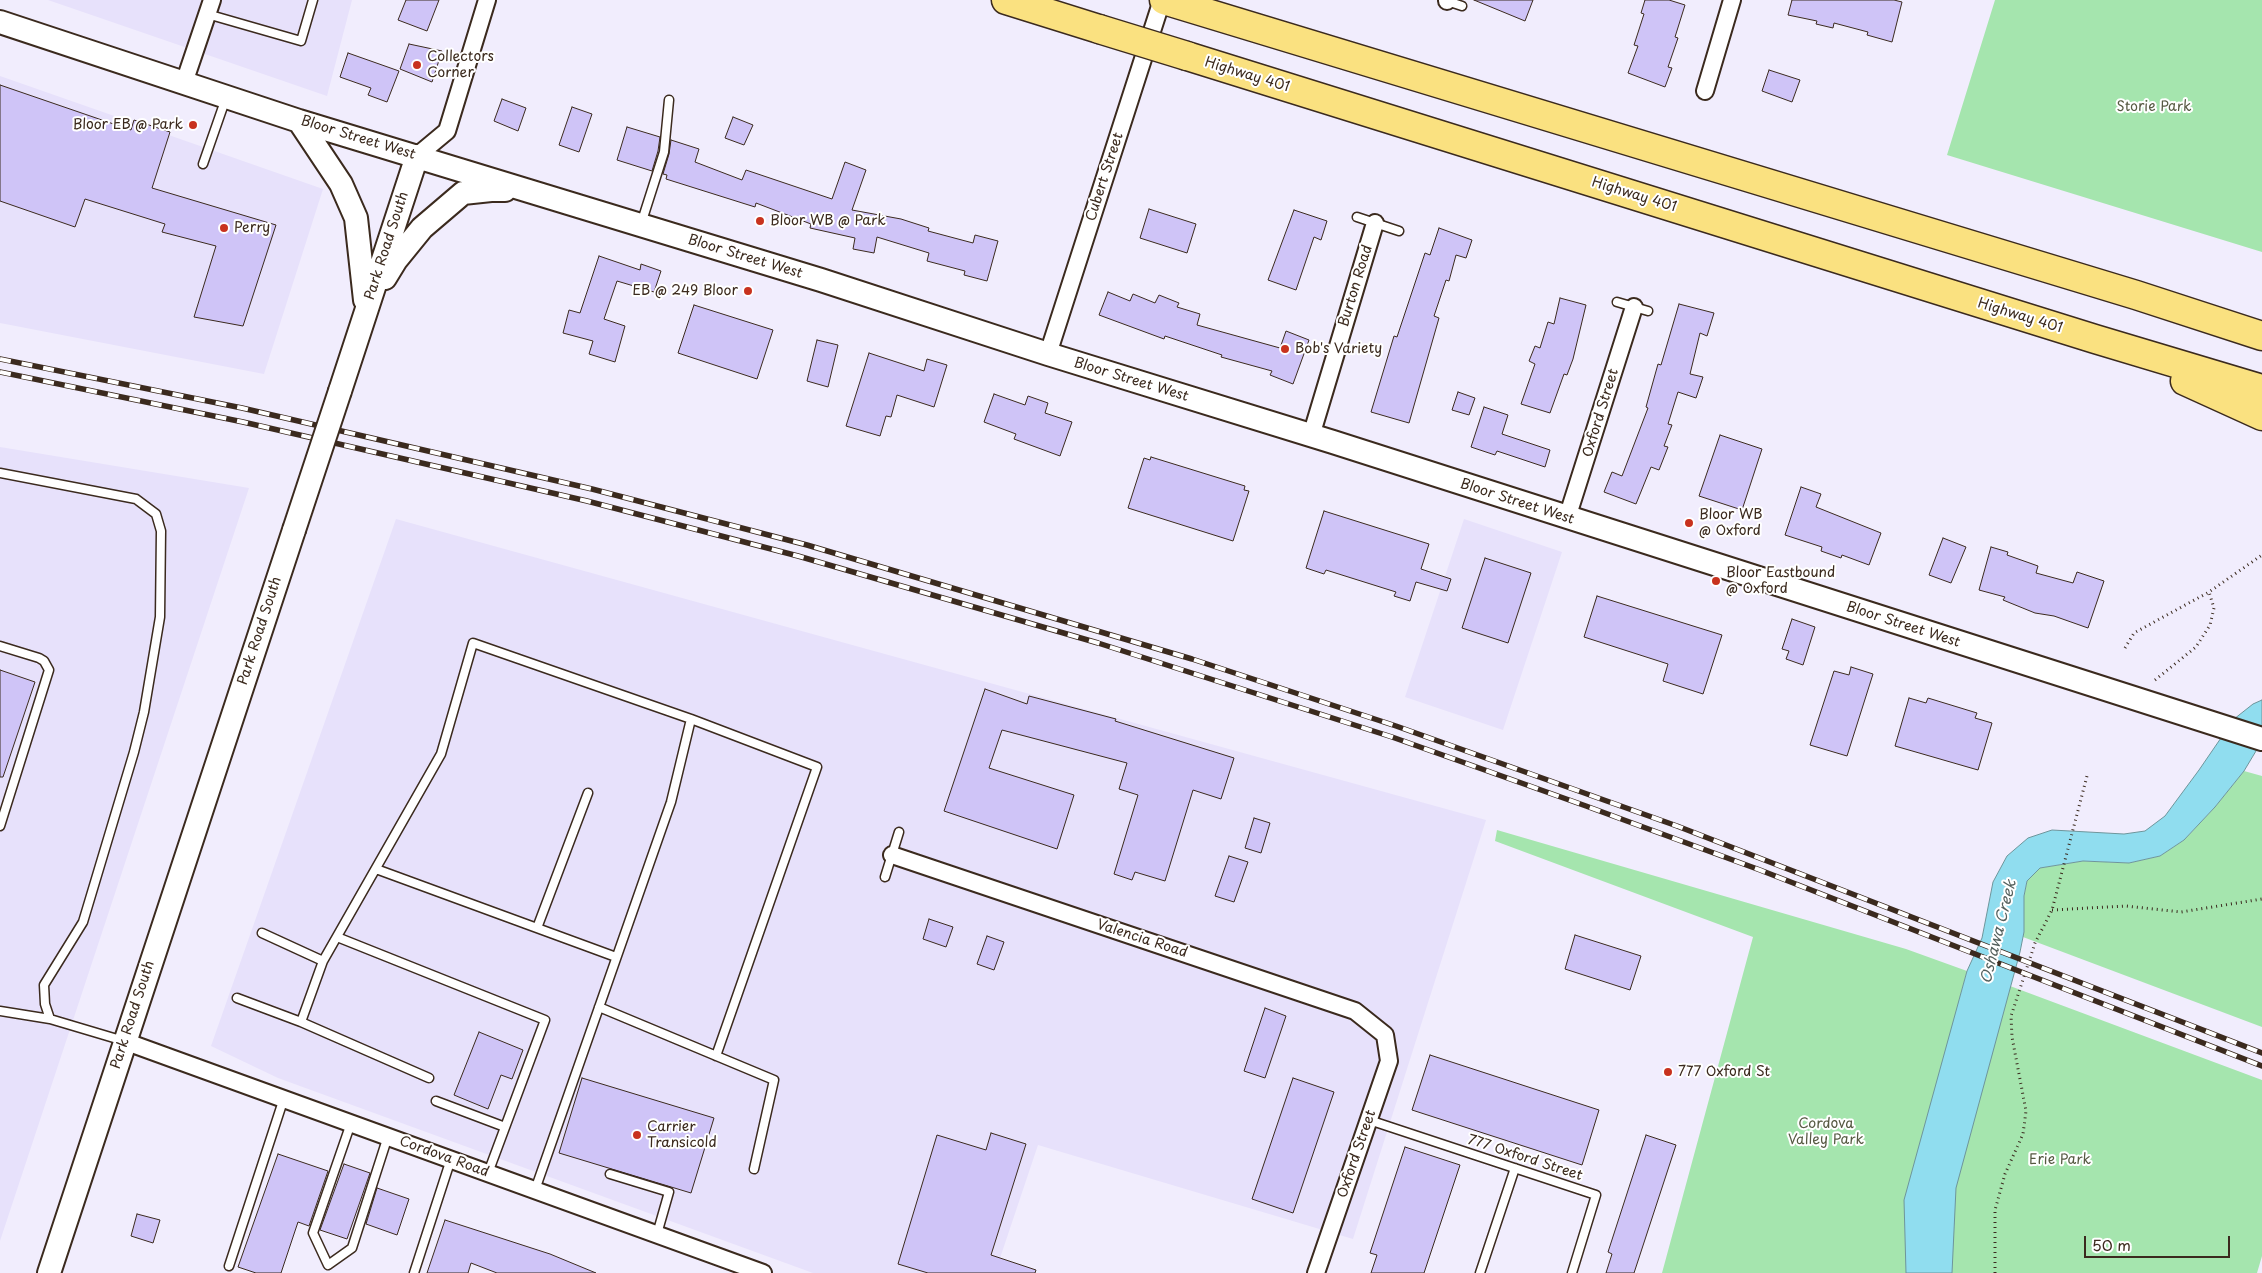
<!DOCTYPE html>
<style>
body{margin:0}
#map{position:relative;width:2262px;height:1273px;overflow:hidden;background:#f1edfd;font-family:"Playpen Sans",sans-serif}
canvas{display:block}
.scale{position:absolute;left:2084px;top:1236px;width:146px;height:22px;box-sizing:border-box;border:2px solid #3b2a1e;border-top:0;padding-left:6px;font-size:15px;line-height:18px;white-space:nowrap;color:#3b2a1e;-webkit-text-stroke:4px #fff;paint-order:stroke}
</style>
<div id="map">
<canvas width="2262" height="1273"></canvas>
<div class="scale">50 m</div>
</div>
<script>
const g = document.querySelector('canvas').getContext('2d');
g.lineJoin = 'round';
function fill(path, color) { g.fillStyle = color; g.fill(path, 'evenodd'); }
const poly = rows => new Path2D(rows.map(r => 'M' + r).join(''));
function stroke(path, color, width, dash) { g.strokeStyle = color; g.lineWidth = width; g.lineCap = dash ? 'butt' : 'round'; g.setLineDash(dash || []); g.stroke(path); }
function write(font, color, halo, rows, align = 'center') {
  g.font = font + ' "Playpen Sans",sans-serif'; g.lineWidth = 4; g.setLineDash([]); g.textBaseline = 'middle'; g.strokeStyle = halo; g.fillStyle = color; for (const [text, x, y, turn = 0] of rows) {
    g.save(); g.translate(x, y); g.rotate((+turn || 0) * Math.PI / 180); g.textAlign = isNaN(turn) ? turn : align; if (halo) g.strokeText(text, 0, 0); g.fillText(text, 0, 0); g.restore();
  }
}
fill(poly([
 [48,0,352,0,327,96],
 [0,76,323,189,264,374,0,323],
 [0,447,249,488,0,1241],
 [396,519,1486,820,1353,1239,1038,1145,995,1273,813,1273,278,1078,211,1046],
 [1464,519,1562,552,1503,730,1405,697]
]), '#e7e1fb');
fill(poly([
 [1995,0,2262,0,2262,252,1947,155],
 [2244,771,2262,776,2262,1027,2023,937,2024,896,2027,881,2040,868,2083,861,2129,863,2160,856,2184,840,2215,807],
 [1497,830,1906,949,1967,971,1959,1001,2002,1017,2010,986,2262,1080,2262,1256,2257,1273,1662,1273,1753,937,1495,841]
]), '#a5e5ae');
const water = poly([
 [2262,700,2262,741,2244,771,2215,807,2184,840,2160,856,2129,863,2083,861,2040,868,2027,881,2024,896,2024,932,2020,952,1956,1188,1952,1273,1906,1273,1904,1200,1967,971,1982,938,1993,882,2007,856,2028,838,2052,830,2124,834,2145,831,2165,816,2199,770,2234,719,2253,704,2262,700]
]);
fill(water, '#90ddef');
stroke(water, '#6e959b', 1);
const building = poly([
 [406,0,439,0,427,31,398,20,406,0],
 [1474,0,1533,0,1525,21,1474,0],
 [1645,0,1669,0,1685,5,1675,37,1678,38,1668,67,1672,68,1665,87,1628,73,1638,46,1634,45,1644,14,1641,13,1645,0],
 [1792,0,1894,0,1902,2,1892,42,1867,35,1868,32,1834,23,1833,28,1816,24,1817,21,1788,15,1792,0],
 [409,44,442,51,432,82,400,69,409,44],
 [348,53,399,71,387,102,368,95,371,88,340,77,348,53],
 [1769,70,1800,80,1792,102,1762,91,1769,70],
 [0,85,131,130,134,120,170,132,152,188,276,225,243,326,194,317,216,246,162,232,165,224,85,199,75,227,0,201,0,85],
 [502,99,526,108,518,131,494,121,502,99],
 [572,107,592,114,579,152,559,145,572,107],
 [733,117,753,125,744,145,725,138,733,117],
 [627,127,660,137,658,151,652,171,617,160,627,127],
 [671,140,699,149,695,162,742,180,746,170,832,199,845,162,866,170,852,210,901,219,929,228,928,231,973,243,975,235,998,241,987,281,964,275,965,271,927,261,929,253,877,237,874,253,853,249,855,238,810,228,811,224,756,203,755,207,666,179,667,175,663,174,669,154,671,140],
 [1149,209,1196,224,1187,253,1140,238,1149,209],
 [1294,210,1327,221,1321,240,1314,237,1296,290,1268,280,1294,210],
 [1439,228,1472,240,1466,258,1456,255,1449,281,1446,280,1434,316,1439,318,1409,423,1371,412,1394,336,1397,337,1425,253,1430,255,1439,228],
 [599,256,640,270,641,264,661,271,654,292,617,281,604,319,625,326,615,362,589,354,593,341,563,333,569,310,580,313,599,256],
 [1108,292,1130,301,1133,294,1155,303,1159,295,1179,303,1177,307,1200,314,1197,325,1280,348,1286,331,1309,340,1293,384,1270,375,1272,371,1221,357,1222,355,1165,336,1164,339,1099,315,1108,292],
 [1560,298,1586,305,1573,359,1567,375,1564,374,1550,413,1521,404,1535,364,1529,361,1535,346,1540,348,1548,322,1554,324,1560,298],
 [1679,304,1714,313,1707,336,1700,333,1690,374,1703,377,1696,398,1678,392,1668,424,1672,425,1664,446,1668,447,1659,470,1651,467,1636,504,1604,492,1612,472,1622,476,1648,408,1646,407,1658,364,1661,365,1679,304],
 [694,305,773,330,757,379,678,353,694,305],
 [817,340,838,345,828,387,807,381,817,340],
 [869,353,924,371,927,359,947,365,934,407,897,395,891,417,886,416,880,436,846,426,869,353],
 [1458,392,1475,398,1469,415,1452,410,1458,392],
 [994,394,1025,405,1028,396,1048,403,1045,413,1072,422,1060,456,1014,439,1016,434,984,422,994,394],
 [1484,407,1508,415,1502,434,1550,450,1545,467,1497,451,1495,455,1471,447,1484,407],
 [1720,435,1762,449,1742,510,1699,496,1720,435],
 [1151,457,1245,486,1244,490,1249,491,1233,541,1128,508,1144,458,1150,460,1151,457],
 [1801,487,1821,494,1816,507,1881,533,1869,565,1842,555,1841,558,1821,551,1822,547,1785,535,1801,487],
 [1324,511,1429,544,1421,569,1451,579,1447,591,1416,582,1410,601,1394,596,1396,592,1326,570,1324,574,1306,568,1324,511],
 [1943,538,1966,547,1951,583,1929,575,1943,538],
 [1991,547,2008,552,2007,555,2038,566,2036,573,2073,583,2077,572,2104,581,2088,628,2054,616,2035,613,2003,600,2005,597,1979,590,1991,547],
 [1485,558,1531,573,1508,643,1462,628,1485,558],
 [1597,596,1722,635,1703,694,1663,681,1668,664,1584,637,1597,596],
 [1792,619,1815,627,1803,665,1786,659,1789,651,1782,649,1792,619],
 [1851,667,1873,674,1847,756,1810,745,1834,671,1849,675,1851,667],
 [0,670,35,682,3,777,0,777,0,670],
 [985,689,1027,704,1029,696,1116,719,1115,721,1234,758,1221,799,1193,790,1165,881,1135,872,1132,880,1114,874,1138,795,1119,789,1127,763,1002,730,989,768,1074,795,1057,849,944,811,985,689],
 [1909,698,1926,703,1928,698,1977,713,1975,718,1992,723,1978,770,1895,746,1909,698],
 [1254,818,1270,823,1261,853,1245,848,1254,818],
 [1229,856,1248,862,1234,902,1215,896,1229,856],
 [929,919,953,927,946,947,923,939,929,919],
 [1575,935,1641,956,1630,990,1565,969,1575,935],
 [987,936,1004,942,994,970,977,964,987,936],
 [1265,1008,1286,1016,1265,1078,1244,1071,1265,1008],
 [479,1032,523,1050,512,1079,501,1075,488,1109,454,1095,479,1032],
 [1430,1055,1599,1110,1582,1165,1412,1110,1430,1055],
 [582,1078,714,1118,691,1193,559,1153,582,1078],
 [1293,1078,1334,1092,1293,1213,1252,1199,1293,1078],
 [991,1133,1026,1144,991,1255,1036,1270,1035,1273,928,1273,898,1264,937,1135,986,1150,991,1133],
 [1646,1135,1676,1145,1634,1273,1606,1273,1612,1254,1608,1252,1646,1135],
 [1405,1147,1460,1165,1424,1273,1371,1273,1377,1255,1370,1253,1405,1147],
 [278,1154,328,1171,309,1226,298,1222,281,1273,256,1273,238,1267,278,1154],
 [344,1164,370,1173,347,1239,320,1230,344,1164],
 [377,1188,409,1199,397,1235,366,1224,377,1188],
 [137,1214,160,1220,153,1243,131,1236,137,1214],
 [445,1220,550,1254,596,1273,497,1273,471,1263,468,1273,427,1273,445,1220]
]);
fill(building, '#cfc4f7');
stroke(building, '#3b2a1e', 1);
const service = poly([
 [1447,1,1462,6],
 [207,14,301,41,313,0],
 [203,164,226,98],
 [1357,217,1399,231],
 [641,224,664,152,669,100],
 [1617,302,1648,311],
 [0,473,136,499,156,514,161,531,160,617,144,712,134,752,83,922,44,985,45,1004,50,1019],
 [0,646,39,658,44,661,49,670,0,826],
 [691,719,817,767,716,1056],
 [376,869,616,957],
 [885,877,899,832],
 [537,928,588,793],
 [262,933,323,961],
 [337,937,545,1020,488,1173],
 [237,998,301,1022],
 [599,1007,774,1080,754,1169],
 [0,1011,50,1019,124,1041],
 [429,1078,301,1022,323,961,441,754,473,643,691,719,671,802,535,1190],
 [436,1101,505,1127],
 [1369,1120,1596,1195,1572,1273],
 [351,1123,313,1233,328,1265,352,1248,388,1136],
 [610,1174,669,1192,657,1234],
 [229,1266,284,1098],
 [414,1273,451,1159],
 [1480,1273,1515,1168]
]);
const minor = poly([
 [1447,1,1448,0],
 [184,83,212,0],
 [1705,91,1732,0],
 [417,156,447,131,487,0],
 [1048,354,1162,0],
 [1311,436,1375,223],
 [1567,518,1634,307],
 [892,855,1355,1011,1385,1035,1389,1061,1316,1273],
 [124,1041,763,1273]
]);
const secondary = poly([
 [0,22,299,121,821,280,1048,354,1333,442,2262,739],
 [299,121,341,184,356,218,365,300],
 [385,278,396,260,422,228,463,193,491,190,505,190],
 [340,391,417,156],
 [49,1273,294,530]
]);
const motorway = poly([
 [1006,0,1099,29],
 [1164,0,2136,295,2262,336],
 [1187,56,2095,339,2262,389],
 [2185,381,2262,416]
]);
stroke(service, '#3b2a1e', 11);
stroke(minor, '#3b2a1e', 20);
stroke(secondary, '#3b2a1e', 26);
stroke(motorway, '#3b2a1e', 31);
stroke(poly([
 [2125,648,2134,633,2209,592,2262,555],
 [2155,680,2196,647,2210,625,2214,608,2209,592],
 [2052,910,2126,906,2181,912,2262,899],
 [1995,1273,1995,1210,2005,1174,2023,1134,2026,1111,2012,1037,2011,1016,2035,943,2052,910,2087,776]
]), '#3b2a1e', 3, [1, 4]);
stroke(service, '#fff', 8);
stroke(minor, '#fff', 16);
stroke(secondary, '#fff', 22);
stroke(motorway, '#fae180', 28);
const rail = poly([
 [0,359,242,408,592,489,807,545,1192,659,1396,726,1677,826,2262,1053],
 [0,372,243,422,587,501,798,556,1098,643,1392,737,1586,806,1760,870,2262,1066]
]);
stroke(rail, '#3b2a1e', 5.5);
stroke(rail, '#fff', 4, [11]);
const secondaryBridge = poly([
 [294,530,340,391]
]);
const motorwayBridge = poly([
 [1099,29,1187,56]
]);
stroke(secondaryBridge, '#3b2a1e', 26, []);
stroke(motorwayBridge, '#3b2a1e', 31, []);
stroke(secondaryBridge, '#fff', 22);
stroke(motorwayBridge, '#fae180', 28);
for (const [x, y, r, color] of [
 [417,65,5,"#c8321e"],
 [193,125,5,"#c8321e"],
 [760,221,5,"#c8321e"],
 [224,228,5,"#c8321e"],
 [748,291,5,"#c8321e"],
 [1285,349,5,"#c8321e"],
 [1689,523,5,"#c8321e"],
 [1716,581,5,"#c8321e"],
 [1668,1072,5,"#c8321e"],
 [637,1135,5,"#c8321e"]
]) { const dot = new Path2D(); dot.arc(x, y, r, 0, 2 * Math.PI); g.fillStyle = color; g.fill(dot); stroke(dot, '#fff', 2); }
write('14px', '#3b2a1e', '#fff', [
 ["Collectors",427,57],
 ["Corner",427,73],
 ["Bloor EB @ Park",183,125,"right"],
 ["Bloor WB @ Park",770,221],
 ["Perry",234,228],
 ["EB @ 249 Bloor",738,291,"right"],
 ["Bob's Variety",1295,349],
 ["Bloor WB",1699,515],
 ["@ Oxford",1699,531],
 ["Bloor Eastbound",1726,573],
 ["@ Oxford",1726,589],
 ["777 Oxford St",1678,1072],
 ["Carrier",647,1127],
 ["Transicold",647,1143]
], 'left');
write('14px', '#3b2a1e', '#fff', [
 ["Highway 401",1247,75,17],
 ["Bloor Street West",358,138,17],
 ["Cubert Street",1105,177,-72],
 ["Highway 401",1634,195,17],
 ["Park Road South",387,246,-72],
 ["Bloor Street West",745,257,17],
 ["Burton Road",1356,286,-73],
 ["Highway 401",2020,316,17],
 ["Bloor Street West",1131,380,17],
 ["Oxford Street",1601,413,-73],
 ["Bloor Street West",1517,502,18],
 ["Bloor Street West",1903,625,18],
 ["Park Road South",260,631,-72],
 ["Valencia Road",1142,939,18],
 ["Park Road South",133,1015,-72],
 ["Oxford Street",1357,1154,-71],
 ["Cordova Road",444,1157,20],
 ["777 Oxford Street",1525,1158,18]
]);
write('14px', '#565942', '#fff', [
 ["Storie Park",2154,107],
 ["Cordova",1826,1124],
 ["Valley Park",1826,1140],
 ["Erie Park",2060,1160]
]);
write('italic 15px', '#54605d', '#fff', [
 ["Oshawa Creek",1999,932,-76]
]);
</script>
